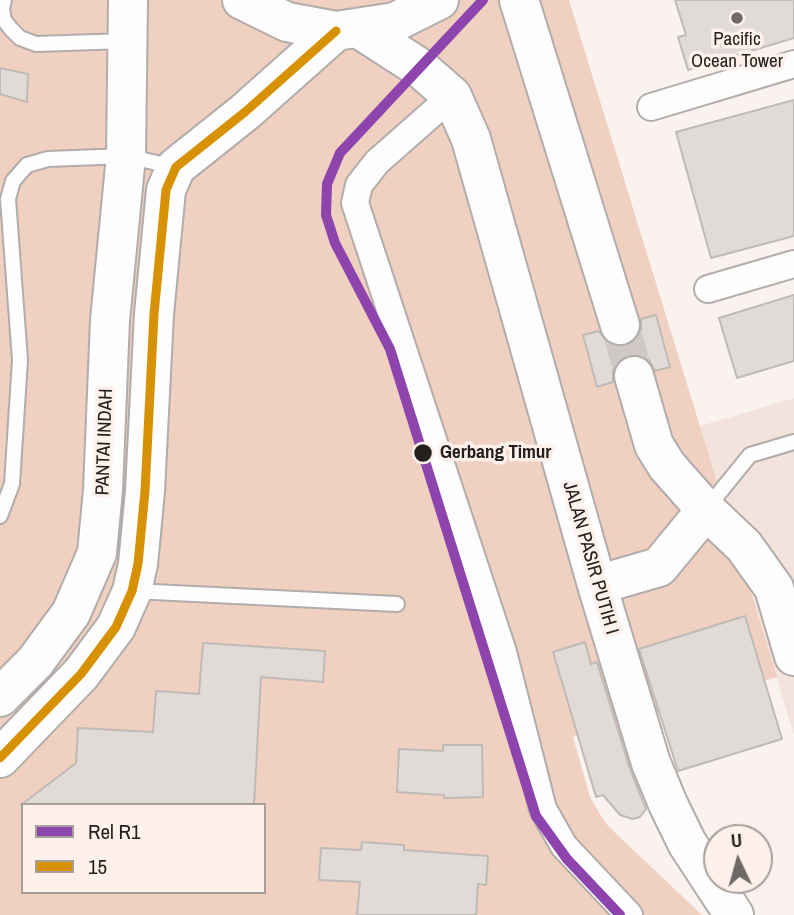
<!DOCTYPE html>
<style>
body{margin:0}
#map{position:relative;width:794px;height:915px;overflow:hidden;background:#faf2ef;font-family:"Archivo Narrow",sans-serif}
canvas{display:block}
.legend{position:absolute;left:21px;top:803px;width:245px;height:91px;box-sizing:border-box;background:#fef1eb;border:2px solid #a79d99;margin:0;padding:9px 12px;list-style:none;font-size:21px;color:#24201d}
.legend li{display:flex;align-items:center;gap:14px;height:35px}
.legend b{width:35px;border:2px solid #a79d99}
.north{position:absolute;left:703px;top:824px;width:70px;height:70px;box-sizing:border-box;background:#fef1eb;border:2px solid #a79d99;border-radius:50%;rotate:355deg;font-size:19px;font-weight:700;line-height:28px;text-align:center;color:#24201d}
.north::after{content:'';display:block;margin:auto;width:24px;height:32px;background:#6f6a66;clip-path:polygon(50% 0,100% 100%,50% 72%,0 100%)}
</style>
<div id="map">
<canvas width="794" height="915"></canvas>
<ul class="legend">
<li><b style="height:9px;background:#8e44ad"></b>Rel R1</li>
<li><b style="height:9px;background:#d79204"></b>15</li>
</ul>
<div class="north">U</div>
</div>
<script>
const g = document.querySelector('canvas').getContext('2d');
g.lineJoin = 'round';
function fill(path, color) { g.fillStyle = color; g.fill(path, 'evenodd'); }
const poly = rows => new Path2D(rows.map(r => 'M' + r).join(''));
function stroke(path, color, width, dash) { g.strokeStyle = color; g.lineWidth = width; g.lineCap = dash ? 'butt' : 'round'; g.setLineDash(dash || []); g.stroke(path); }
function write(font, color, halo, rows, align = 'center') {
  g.font = font + ' "Archivo Narrow",sans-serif'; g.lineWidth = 7; g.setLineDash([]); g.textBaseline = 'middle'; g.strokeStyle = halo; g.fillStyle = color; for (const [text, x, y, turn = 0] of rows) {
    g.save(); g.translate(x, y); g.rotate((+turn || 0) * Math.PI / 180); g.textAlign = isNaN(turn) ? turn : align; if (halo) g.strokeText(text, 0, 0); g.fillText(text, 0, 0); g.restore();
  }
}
fill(poly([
 [794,398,794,735,700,426]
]), '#f2e4dd');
fill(poly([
 [0,0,569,0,777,677,573,737,590,797,601,816,608,826,702,915,0,915],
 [23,805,264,805,264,892,23,892]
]), '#efd0c1');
const building = poly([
 [675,0,794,0,794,38,688,70,678,37,686,35,675,0],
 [0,68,28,74,27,102,0,94,0,68],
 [794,100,794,236,711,258,676,132,794,100],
 [794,295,794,361,737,378,719,318,794,295],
 [656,315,670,367,655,371,649,360,640,355,629,355,618,361,613,371,613,382,597,387,583,335,599,331,606,341,615,346,626,346,636,339,641,330,641,319,656,315],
 [745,616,782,739,678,771,639,649,745,616],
 [585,642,591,664,597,662,630,769,646,809,640,817,633,819,620,815,603,795,596,797,553,652,585,642],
 [203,643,325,651,323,682,261,677,254,805,21,805,76,763,78,728,153,732,156,691,199,694,203,643],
 [443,745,482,745,483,797,444,798,444,795,397,792,399,749,443,751,443,745],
 [362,842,404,845,404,850,488,856,486,885,478,884,476,915,357,915,360,882,319,880,321,848,361,850,362,842]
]);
fill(building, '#e1dbd8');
stroke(building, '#c0bab7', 2);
stroke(poly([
 [620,325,634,376]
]), '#cfc8c5', 38, [38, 19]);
const lane = poly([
 [4,0,2,9,4,20,11,29,20,38,36,44,126,41],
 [707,508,750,455,794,442],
 [0,516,12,484,20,360,8,199,13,181,27,165,48,159,126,156,175,167],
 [133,591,397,604]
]);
const street = poly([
 [452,96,377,162,359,185,355,203,503,652,543,809,564,846,629,915],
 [651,107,794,64],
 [708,289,794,264]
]);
const secondary = poly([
 [242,0,287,22,336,31,395,22,439,0],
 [519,0,620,325],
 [358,28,420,68,452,96,460,114,471,139,597,585,651,763,668,804,687,843,734,915],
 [634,376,654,445,667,466,706,510,744,546,774,588,794,656],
 [597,585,659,567,706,510],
 [0,697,35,662,71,613,97,553,103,490,110,320,126,156,128,0],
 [0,758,81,674,116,627,132,591,138,564,145,491,154,314,166,190,176,167,245,112,336,31]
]);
stroke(lane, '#b2acaa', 18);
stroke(street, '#b2acaa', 30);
stroke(secondary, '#b2acaa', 42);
stroke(lane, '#fefdfd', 14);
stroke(street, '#fefdfd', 26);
stroke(secondary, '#fefdfd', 38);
stroke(poly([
 [0,758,81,674,116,627,132,591,138,564,145,491,154,314,166,190,176,167,245,112,336,31]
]), '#d79204', 9);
stroke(poly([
 [483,0,340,153,327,184,326,215,335,243,390,349,536,816,567,859,620,915]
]), '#8e44ad', 10);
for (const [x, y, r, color] of [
 [737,18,7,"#6f6a66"],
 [423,453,10,"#24201d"]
]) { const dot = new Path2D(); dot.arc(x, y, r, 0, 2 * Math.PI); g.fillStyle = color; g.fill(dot); stroke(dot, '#fef1eb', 2.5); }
write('19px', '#24201d', '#fef1eb', [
 ["Pacific",737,40],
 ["Ocean Tower",737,62]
]);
write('19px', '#24201d', '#fef1eb', [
 ["PANTAI INDAH",105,442,-88],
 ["JALAN PASIR PUTIH I",590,558,74]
]);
write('bold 19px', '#24201d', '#fef1eb', [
 ["Gerbang Timur",440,453]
], 'left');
</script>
